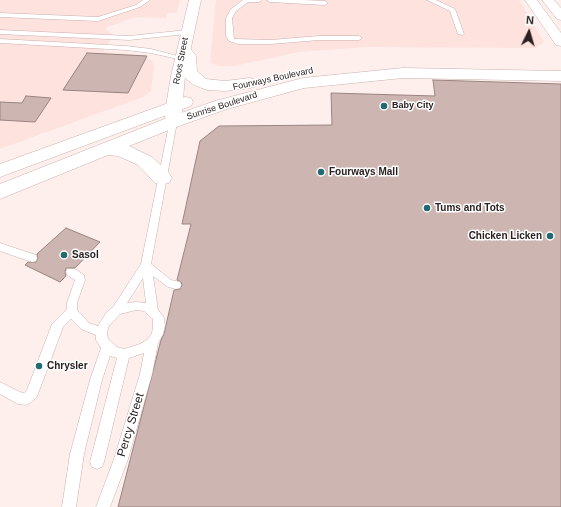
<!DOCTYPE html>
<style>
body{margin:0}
#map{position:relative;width:561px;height:507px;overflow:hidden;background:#feefed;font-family:Helvetica,sans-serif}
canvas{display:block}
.north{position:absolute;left:509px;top:12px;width:40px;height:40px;-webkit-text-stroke:3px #fff;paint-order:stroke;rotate:5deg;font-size:11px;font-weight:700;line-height:16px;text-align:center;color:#29201f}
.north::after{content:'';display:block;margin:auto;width:14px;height:18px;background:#29201f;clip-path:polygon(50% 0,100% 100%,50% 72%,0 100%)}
</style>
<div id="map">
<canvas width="561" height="507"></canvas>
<div class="north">N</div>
</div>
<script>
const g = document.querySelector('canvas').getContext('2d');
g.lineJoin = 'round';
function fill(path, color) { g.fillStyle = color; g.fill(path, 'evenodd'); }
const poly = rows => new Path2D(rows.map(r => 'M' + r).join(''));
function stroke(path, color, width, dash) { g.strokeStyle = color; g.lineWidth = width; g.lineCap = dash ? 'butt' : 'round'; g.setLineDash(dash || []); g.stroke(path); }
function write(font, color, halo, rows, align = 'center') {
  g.font = font + ' Helvetica,sans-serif'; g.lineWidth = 3; g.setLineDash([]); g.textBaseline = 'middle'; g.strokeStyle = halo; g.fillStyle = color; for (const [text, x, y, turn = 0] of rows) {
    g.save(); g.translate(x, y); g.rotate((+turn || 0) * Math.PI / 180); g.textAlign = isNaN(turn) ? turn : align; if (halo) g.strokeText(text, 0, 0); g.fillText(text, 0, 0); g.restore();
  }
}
fill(poly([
 [0,0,180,0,177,13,168,13,166,18,135,17,105,28,113,35,103,52,133,54,151,60,154,66,151,91,143,97,0,149],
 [216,0,519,0,544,42,535,48,366,47,299,52,234,66,218,66,210,62]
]), '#fde2de');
const building = poly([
 [87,53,147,56,128,93,63,90,87,53],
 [433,80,561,84,561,507,118,507,161,340,164,334,174,290,180,289,182,285,181,282,177,280,191,224,182,224,200,141,219,126,332,125,331,93,435,96,433,80],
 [26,96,51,98,35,122,0,120,0,102,22,103,26,96],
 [66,228,100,242,75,268,66,268,65,272,66,276,60,282,25,265,28,262,36,262,38,258,37,254,66,228]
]);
fill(building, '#cdb5b2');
stroke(building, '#9a8481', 1);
const service = poly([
 [143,0,150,0,140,7,98,21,0,17,0,13,98,17,136,5,143,0],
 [243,0,262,0,259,2,248,2,236,11,232,18,234,39,271,40,319,36,359,36,362,38,359,40,319,40,271,44,238,44,229,41,226,36,226,18,231,9,243,0],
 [267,0,303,0,325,1,328,3,325,5,270,2,267,0],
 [427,0,436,0,455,9,464,34,463,35,458,34,450,11,427,0],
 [0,30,129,36,187,30,190,32,187,34,129,40,0,34,0,30],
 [0,39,126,46,151,49,185,58,182,60,151,53,126,50,0,43,0,39],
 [170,120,176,120,177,122,151,264,171,280,180,282,181,285,180,288,176,289,168,287,153,276,158,310,164,318,165,326,163,334,158,343,152,374,128,459,110,507,96,507,114,459,140,374,144,353,129,358,104,462,102,467,97,469,92,467,90,462,117,358,110,356,102,380,84,454,76,507,62,507,70,454,90,380,101,348,96,340,96,335,81,329,71,319,63,327,38,394,36,398,30,403,26,405,18,404,0,394,0,382,20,392,24,393,27,390,52,324,67,309,67,303,75,280,67,275,66,272,67,269,75,269,84,275,85,280,77,303,77,310,89,323,98,326,106,313,113,307,141,264,170,120],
 [143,278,146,303,136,302,127,303,143,278],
 [136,310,144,311,153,319,153,326,152,333,148,339,140,344,124,349,117,347,108,339,107,332,109,326,120,314,136,310],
 [0,243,36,255,37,258,36,261,32,262,0,251,0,243]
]);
const minor = poly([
 [189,0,201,0,185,76,181,122,179,125,173,127,167,125,165,122,166,106,171,76,189,0],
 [525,0,537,0,561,33,561,46,556,45,525,0],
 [542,0,554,0,561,8,561,20,557,19,542,0]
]);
const tertiary = poly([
 [184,46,189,47,196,56,197,71,206,79,225,81,250,78,256,80,258,83,256,86,250,88,225,91,207,90,194,85,185,78,181,71,182,56,177,50,179,47,184,46],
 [403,68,561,71,561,81,403,78,304,88,227,109,179,126,129,146,152,157,169,173,172,178,169,183,162,184,155,183,138,165,118,156,108,155,0,199,0,184,167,118,215,101,303,78,403,68],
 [185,97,191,98,193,102,191,106,0,177,0,164,185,97]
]);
stroke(service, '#c9b1ae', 1);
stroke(minor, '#c9b1ae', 1);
stroke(tertiary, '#c9b1ae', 1);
fill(service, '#fff');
fill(minor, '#fff');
fill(tertiary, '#fff');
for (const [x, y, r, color] of [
 [384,106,4,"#206b72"],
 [321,172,4,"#206b72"],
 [427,208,4,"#206b72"],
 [550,236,4,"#206b72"],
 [64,255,4,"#206b72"],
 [39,366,4,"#206b72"]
]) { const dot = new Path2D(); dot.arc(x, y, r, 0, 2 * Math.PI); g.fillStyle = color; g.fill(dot); stroke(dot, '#fff', 1.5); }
write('9px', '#29201f', '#fff', [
 ["Roos Street",181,61,-79],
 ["Fourways Boulevard",273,79,-12],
 ["Sunrise Boulevard",222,106,-18]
]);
write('bold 9px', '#29201f', '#fff', [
 ["Baby City",392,106]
], 'left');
write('bold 10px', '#29201f', '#fff', [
 ["Fourways Mall",329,172],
 ["Tums and Tots",435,208],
 ["Chicken Licken",542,236,"right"],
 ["Sasol",72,255],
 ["Chrysler",47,366]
], 'left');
write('12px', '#29201f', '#fff', [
 ["Percy Street",131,425,-73]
]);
</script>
